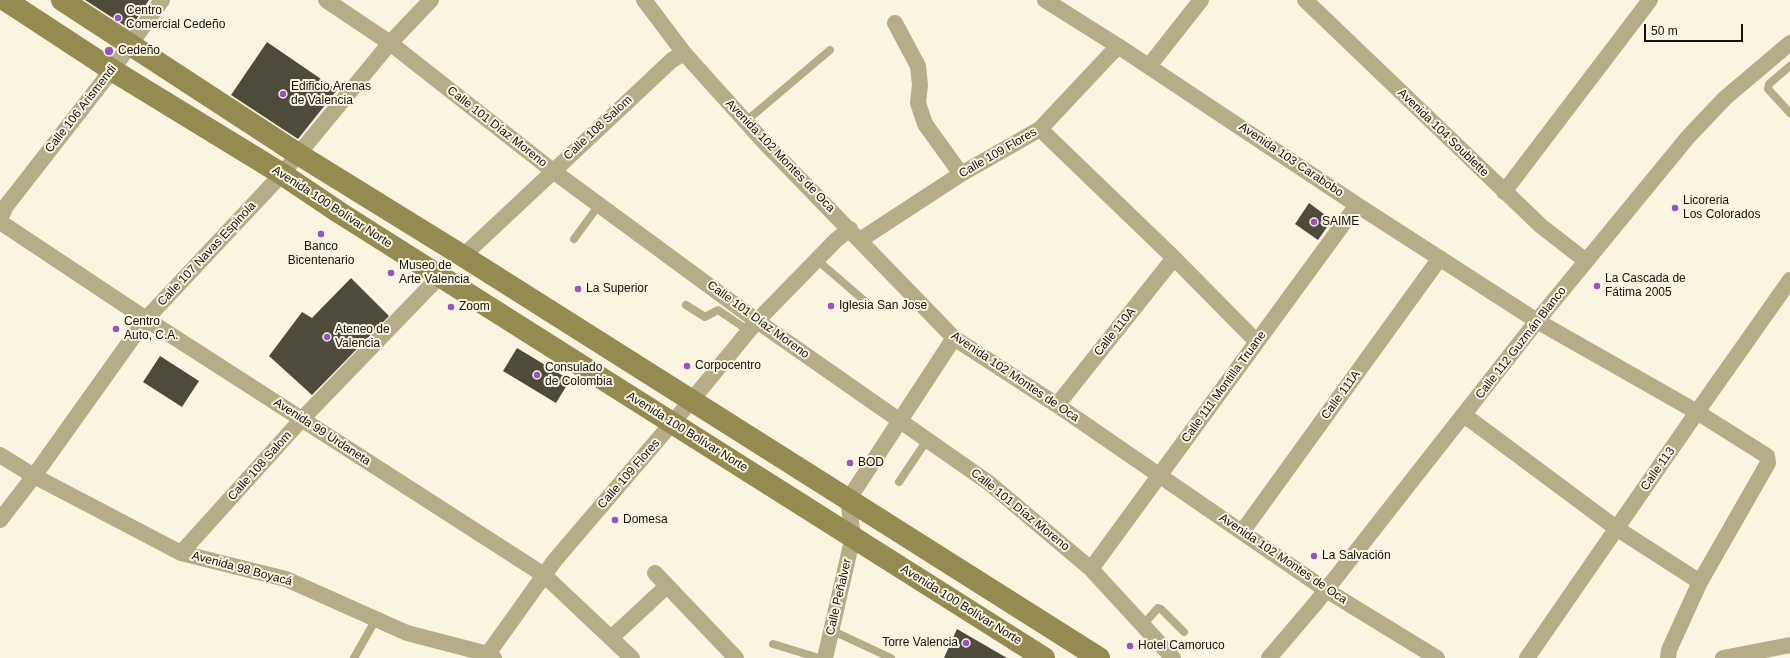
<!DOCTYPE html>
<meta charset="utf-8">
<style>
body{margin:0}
#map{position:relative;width:1790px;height:658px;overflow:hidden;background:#f9f5e1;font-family:Helvetica,sans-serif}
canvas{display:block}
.scale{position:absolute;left:1644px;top:24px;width:99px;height:18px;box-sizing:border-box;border:2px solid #12110a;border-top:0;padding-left:5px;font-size:12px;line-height:14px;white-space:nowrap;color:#12110a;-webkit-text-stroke:3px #f9f5e1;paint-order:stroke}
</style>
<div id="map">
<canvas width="1790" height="658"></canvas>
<div class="scale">50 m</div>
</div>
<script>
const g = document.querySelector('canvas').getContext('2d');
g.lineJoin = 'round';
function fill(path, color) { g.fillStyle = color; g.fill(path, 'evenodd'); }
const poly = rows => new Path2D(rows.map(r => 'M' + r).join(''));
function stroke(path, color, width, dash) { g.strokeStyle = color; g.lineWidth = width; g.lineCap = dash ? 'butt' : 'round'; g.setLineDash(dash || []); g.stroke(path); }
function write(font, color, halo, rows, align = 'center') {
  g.font = font + ' Helvetica,sans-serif'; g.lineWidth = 4; g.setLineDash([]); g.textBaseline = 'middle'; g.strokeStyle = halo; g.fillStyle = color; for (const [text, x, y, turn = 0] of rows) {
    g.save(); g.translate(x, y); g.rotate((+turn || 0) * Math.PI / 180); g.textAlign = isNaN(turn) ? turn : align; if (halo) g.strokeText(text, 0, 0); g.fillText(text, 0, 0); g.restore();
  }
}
fill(poly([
 [85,0,149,0,130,29],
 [267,42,337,90,298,139,231,95],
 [1309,203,1332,220,1318,240,1295,224],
 [351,278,389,316,312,395,269,356,302,312,312,318],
 [517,348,570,380,556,403,503,371],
 [160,356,199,381,182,407,143,382],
 [957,629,1007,658,944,658]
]), '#4f4b3a');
stroke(poly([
 [1790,66,1769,84,1768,89,1790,113],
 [745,122,830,50],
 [574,239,599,205],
 [817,260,867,303],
 [686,305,705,317,718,310,749,331],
 [899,482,927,440],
 [1143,625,1158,608,1161,609,1184,632],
 [831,630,891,658],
 [773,644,819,658],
 [354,658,376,619]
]), '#b4ad87', 8);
stroke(poly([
 [326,0,390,43,553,171,757,321,989,483,1091,569,1173,658],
 [644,0,684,53,764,142,954,338,1057,405,1326,590,1437,658],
 [1045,0,1118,46,1357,205,1537,321,1697,412,1767,456,1768,463,1700,582,1669,650,1668,658],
 [1305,0,1541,226,1586,261],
 [895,23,918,66,920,85,918,103,925,124,961,174],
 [1149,66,1201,0],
 [1040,129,1174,258,1257,342],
 [1504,192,1650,0],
 [0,219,6,206,112,70,162,0],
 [0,222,146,319,544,575,632,658],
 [860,240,961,174,1040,129,1118,46],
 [463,256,672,60,684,53],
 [1057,405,1174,258],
 [1464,415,1616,528,1700,582],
 [0,455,34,476,181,553,286,579,407,633,488,654,494,658],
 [0,520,34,476,146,319,282,174,390,43,431,0],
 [1242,532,1440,258],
 [181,553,302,419,440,276],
 [1091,569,1357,205],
 [655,573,736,658],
 [611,638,667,586],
 [485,658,555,560,691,401,757,321,836,240,850,229],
 [825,658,853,536,848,500,954,338],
 [1269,658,1315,604,1537,321,1688,137,1725,98,1790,43],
 [1527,658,1697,412,1790,280],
 [1723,658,1790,645]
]), '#b4ad87', 16);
stroke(poly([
 [5,0,112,70,282,174,340,213,1044,658],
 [62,0,298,154,463,256,1099,658]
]), '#958a4f', 22);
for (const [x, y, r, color] of [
 [118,18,4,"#9652c6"],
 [109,51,5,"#9652c6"],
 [283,94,4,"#9652c6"],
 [1675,208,4,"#9652c6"],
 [1314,222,4,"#9652c6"],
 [321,234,4,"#9652c6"],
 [391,273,4,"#9652c6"],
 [1597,286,4,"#9652c6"],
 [578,289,4,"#9652c6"],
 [831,306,4,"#9652c6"],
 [451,307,4,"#9652c6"],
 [116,329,4,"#9652c6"],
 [327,337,4,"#9652c6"],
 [687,366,4,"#9652c6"],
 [537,375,4,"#9652c6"],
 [850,463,4,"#9652c6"],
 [615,520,4,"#9652c6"],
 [1314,556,4,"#9652c6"],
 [966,643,4,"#9652c6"],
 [1130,646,4,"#9652c6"]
]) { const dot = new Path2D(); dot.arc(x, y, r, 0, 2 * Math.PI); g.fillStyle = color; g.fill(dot); stroke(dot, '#f9f5e1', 1.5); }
write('12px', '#12110a', '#f9f5e1', [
 ["Centro",126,11],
 ["Comercial Cedeño",126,25],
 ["Cedeño",118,51],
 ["Edificio Arenas",291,87],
 ["de Valencia",291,101],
 ["Licoreria",1683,201],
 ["Los Colorados",1683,215],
 ["SAIME",1322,222],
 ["Banco",321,247,"center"],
 ["Bicentenario",321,261,"center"],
 ["Museo de",399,266],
 ["Arte Valencia",399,280],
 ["La Cascada de",1605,279],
 ["Fátima 2005",1605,293],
 ["La Superior",586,289],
 ["Iglesia San Jose",839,306],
 ["Zoom",459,307],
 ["Centro",124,322],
 ["Auto, C.A.",124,336],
 ["Ateneo de",335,330],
 ["Valencia",335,344],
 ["Corpocentro",695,366],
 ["Consulado",545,368],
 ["de Colombia",545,382],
 ["BOD",858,463],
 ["Domesa",623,520],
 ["La Salvación",1322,556],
 ["Torre Valencia",958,643,"right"],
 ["Hotel Camoruco",1138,646]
], 'left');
write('12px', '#12110a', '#f9f5e1', [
 ["Calle 106 Arismendi",81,109,-52],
 ["Calle 101 Díaz Moreno",497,127,38],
 ["Calle 108 Salom",598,128,-43],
 ["Avenida 104 Soublette",1443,133,44],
 ["Calle 109 Flores",998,153,-30],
 ["Avenida 102 Montes de Oca",780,156,46],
 ["Avenida 103 Carabobo",1291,160,34],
 ["Avenida 100 Bolívar Norte",332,207,33],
 ["Calle 107 Navas Espinola",207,254,-47],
 ["Calle 101 Díaz Moreno",758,320,36],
 ["Calle 110A",1115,332,-51],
 ["Calle 112 Guzmán Blanco",1521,343,-52],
 ["Avenida 102 Montes de Oca",1015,377,34],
 ["Calle 111 Montilla Truane",1224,387,-54],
 ["Calle 111A",1341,395,-54],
 ["Avenida 99 Urdaneta",322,432,33],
 ["Avenida 100 Bolívar Norte",687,432,32],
 ["Calle 108 Salom",260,466,-48],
 ["Calle 113",1658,469,-55],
 ["Calle 109 Flores",629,474,-49],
 ["Calle 101 Díaz Moreno",1020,510,39],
 ["Avenida 102 Montes de Oca",1283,559,34],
 ["Avenida 98 Boyacá",242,569,15],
 ["Calle Peñalver",839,597,-77],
 ["Avenida 100 Bolívar Norte",961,605,32]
]);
</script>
